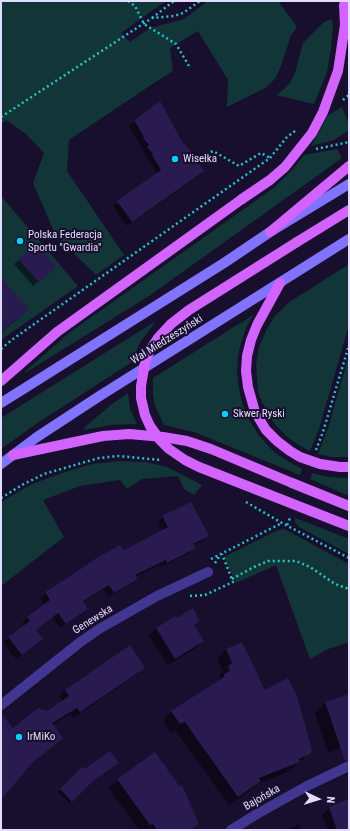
<!DOCTYPE html>
<meta charset="utf-8">
<style>
body{margin:0}
#map{position:relative;width:350px;height:831px;overflow:hidden;background:#170f2d;font-family:"Roboto Condensed",sans-serif}
canvas{display:block}
.frame{position:absolute;inset:0;border:2px solid #e3dcff;pointer-events:none}
.north{position:absolute;left:298px;top:779px;width:40px;height:40px;-webkit-text-stroke:3px #170f2d;paint-order:stroke;rotate:94deg;font-size:11px;font-weight:700;line-height:16px;text-align:center;color:#e3dcff}
.north::after{content:'';display:block;margin:auto;width:14px;height:18px;background:#e3dcff;clip-path:polygon(50% 0,100% 100%,50% 72%,0 100%)}
</style>
<div id="map">
<canvas width="350" height="831"></canvas>
<div class="frame"></div>
<div class="north">N</div>
</div>
<script>
const g = document.querySelector('canvas').getContext('2d');
g.lineJoin = 'round';
function fill(path, color) { g.fillStyle = color; g.fill(path, 'evenodd'); }
const poly = rows => new Path2D(rows.map(r => 'M' + r).join(''));
function stroke(path, color, width, dash) { g.strokeStyle = color; g.lineWidth = width; g.lineCap = dash ? 'butt' : 'round'; g.setLineDash(dash || []); g.stroke(path); }
function write(font, color, halo, rows, align = 'center') {
  g.font = font + ' "Roboto Condensed",sans-serif'; g.lineWidth = 4; g.setLineDash([]); g.textBaseline = 'middle'; g.strokeStyle = halo; g.fillStyle = color; for (const [text, x, y, turn = 0] of rows) {
    g.save(); g.translate(x, y); g.rotate((+turn || 0) * Math.PI / 180); g.textAlign = isNaN(turn) ? turn : align; if (halo) g.strokeText(text, 0, 0); g.fillText(text, 0, 0); g.restore();
  }
}
fill(poly([
 [1,1,166,1,121,33,130,42,150,28,184,19,208,1,278,1,297,27,291,35,281,66,275,79,265,88,227,107,228,80,198,31,170,48,173,71,157,81,69,140,67,171,124,255,96,275,56,236,33,183,44,153,26,134,6,120,1,124],
 [332,19,333,26,331,49,327,72,314,104,276,95,283,90,290,83,295,73,303,43,324,22],
 [342,107,349,124,349,130,334,140,311,146,322,127,327,116],
 [337,149,342,158,149,296,25,373,27,370,69,333,275,187,293,169,304,155],
 [1,196,78,286,1,340],
 [349,264,349,325,319,429,310,451,300,446,286,436,273,422,262,402,258,392,257,378,256,365,259,347,266,331,274,317,288,303],
 [253,315,246,328,241,343,238,356,237,372,239,388,242,403,251,423,260,437,274,452,286,460,302,469,300,475,194,432,164,425,155,406,153,395,153,378],
 [156,321,139,344,132,362,39,422,1,449,1,418],
 [349,355,349,457,331,457,318,454,328,428],
 [128,393,130,409,137,424,111,425,84,430,85,427,112,404],
 [120,461,145,462,167,467,202,485,194,495,184,489,178,476,142,479,127,489,120,480,80,486,43,500,64,537,1,586,1,502,32,484,65,472,92,464],
 [312,473,328,477,349,478,349,496,310,479],
 [295,518,349,539,349,554,299,527,295,522],
 [284,529,349,564,349,642,328,649,310,659,276,565,236,583,224,557,278,530]
]), '#123638');
fill(poly([
 [160,102,183,146,203,171,198,176,127,226,113,206,157,174,129,126],
 [19,260,50,272,33,286,14,264],
 [1,279,24,313,1,333],
 [163,517,208,536,202,541,193,545,195,548,189,553,161,567,160,565,135,577,136,579,131,584,108,597,104,589,83,602,87,609,82,614,60,628,53,617,35,630,42,639,16,659,3,642,25,626,22,623,28,618,45,605,40,598,46,593,72,576,162,531,158,522],
 [175,617,176,620,199,621,194,626,203,641,196,648,168,665,149,635,156,628],
 [241,643,265,691,309,753,290,771,257,784,251,790,229,805,175,730,171,733,163,720,172,711,216,683,221,678,219,675,223,671,217,659,226,650],
 [144,668,137,674,73,718,71,713,52,725,55,744,48,712,63,702,59,697,65,690],
 [349,695,349,745,328,752,315,713,325,703],
 [155,753,198,824,192,830,139,830,109,788,118,780],
 [82,769,91,782,69,803,58,792],
 [349,800,349,830,328,830,322,815,329,808],
 [298,824,302,830,288,830]
]), '#0007');
fill(poly([
 [160,101,184,145,185,144,204,171,132,222,117,201,161,170,152,155,153,154,147,147,149,145,143,138,144,137,134,120],
 [36,244,56,267,39,282,18,259],
 [1,278,29,309,16,321,15,320,1,332],
 [191,502,209,536,193,544,196,548,167,563,166,560,135,575,138,579,114,593,109,585,83,601,88,609,66,624,58,613,36,630,43,639,22,655,8,637,30,621,34,626,27,617,50,600,45,592,72,575,95,559,120,545,123,550,126,549,168,527,162,516],
 [193,608,200,621,194,625,204,641,175,659,156,628,175,616,177,618],
 [242,642,265,690,288,678,297,696,312,750,310,754,299,759,300,762,259,778,261,781,238,797,185,722,180,724,171,711,224,677,224,674,230,671,228,666,232,663,226,649],
 [130,645,145,668,80,712,77,708,52,723,63,738,32,763,1,800,1,713,13,728,38,708,47,711,69,696,65,690],
 [349,694,349,760,345,761,325,702],
 [110,751,119,763,94,780,72,802,60,789,82,767,84,769],
 [155,752,180,787,182,785,199,824,191,830,157,830,153,824,150,825,117,779],
 [349,799,349,830,337,830,329,807]
]), '#291a50');
stroke(poly([
 [128,1,135,6,144,24,176,44,189,66],
 [152,18,174,1],
 [343,100,349,95],
 [1,117,152,18,174,16,183,13,200,1],
 [316,149,349,142],
 [197,158,213,151,239,166,261,153,270,158],
 [1,349,13,339,270,158,287,137,295,131],
 [316,450,323,432,349,345],
 [1,498,22,485,44,474,99,458,118,456,161,460],
 [246,502,282,523,349,558],
 [287,525,291,516],
 [211,559,282,523],
 [215,563,221,554],
 [232,579,254,567,268,561,296,561,310,567,335,584,349,589],
 [190,596,205,595,233,582,222,554]
]), '#26c4c8', 2.5, [2, 3]);
stroke(poly([
 [1,705,79,643,99,629,157,596,208,572],
 [231,830,257,814,307,786,349,766]
]), '#423790', 10);
stroke(poly([
 [1,403,224,263,270,232,349,184],
 [1,464,37,437,98,397,349,239]
]), '#8273ff', 10);
stroke(poly([
 [270,232,349,166],
 [297,242,349,210],
 [1,381,57,332,242,199],
 [255,412,248,387,246,371,247,356,251,340,257,325,280,283],
 [13,455,103,436,129,434,163,437,187,441,211,449,292,483]
]), '#d263ff', 10);
stroke(poly([
 [242,199,270,180,285,167,312,133,323,112,338,71,345,25,344,5],
 [297,242,189,310,171,324,158,338,150,350,145,362,141,386,141,398,145,415,150,426,160,440,169,449,185,460,199,467,349,526],
 [255,412,266,430,277,441,290,451,300,457,320,464,340,467,349,467],
 [292,483,349,506]
]), '#d263ff', 10);
for (const [x, y, r, color] of [
 [175,159,4,"#08d1ff"],
 [20,241,4,"#08d1ff"],
 [225,414,4,"#08d1ff"],
 [19,737,4,"#08d1ff"]
]) { const dot = new Path2D(); dot.arc(x, y, r, 0, 2 * Math.PI); g.fillStyle = color; g.fill(dot); stroke(dot, '#170f2d', 1.5); }
write('11px', '#e3dcff', '#170f2d', [
 ["Wisełka",183,159],
 ["Polska Federacja",28,235],
 ["Sportu \"Gwardia\"",28,248],
 ["Skwer Ryski",233,414],
 ["IrMiKo",27,737]
], 'left');
write('11px', '#e3dcff', '#170f2d', [
 ["Wał Miedzeszyński",167,340,-32],
 ["Genewska",93,620,-32],
 ["Bajońska",262,798,-30]
]);
</script>
